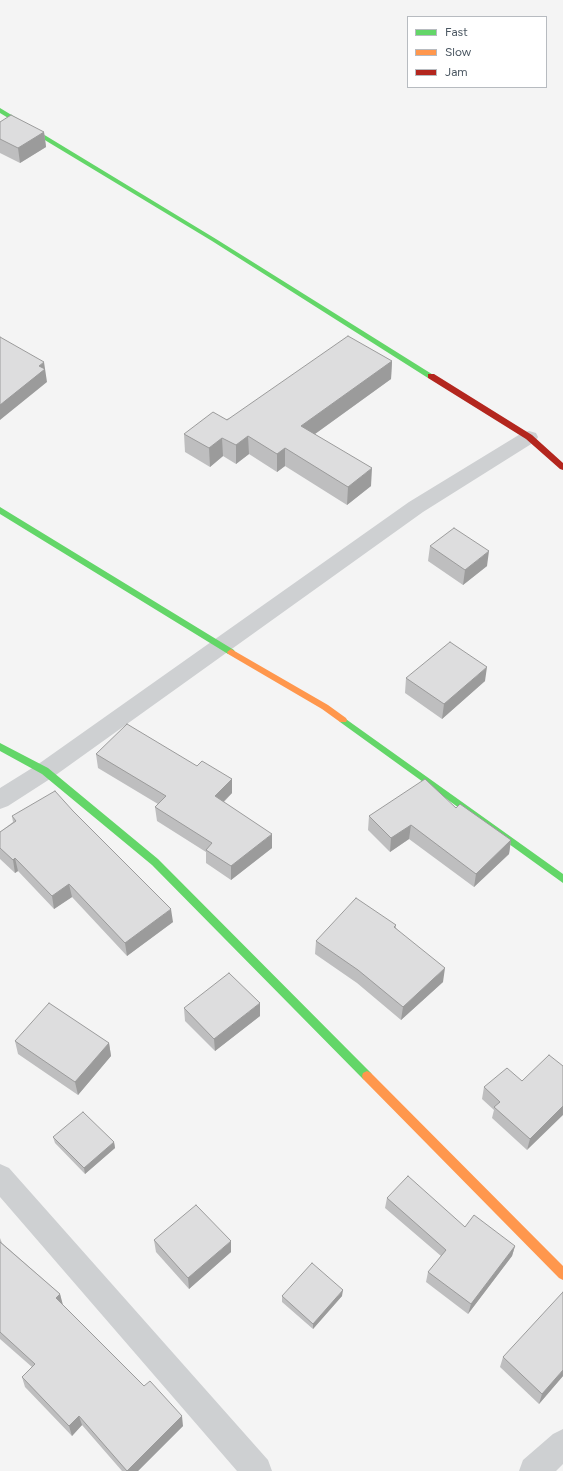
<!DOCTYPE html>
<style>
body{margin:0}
#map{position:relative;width:563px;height:1471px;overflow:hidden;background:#f4f4f4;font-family:Figtree,sans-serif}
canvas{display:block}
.legend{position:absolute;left:407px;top:16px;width:140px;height:72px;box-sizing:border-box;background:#fff;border:1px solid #b7bbc0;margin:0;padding:5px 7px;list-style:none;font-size:12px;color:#4a5661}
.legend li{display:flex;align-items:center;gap:8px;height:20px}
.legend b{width:20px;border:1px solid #b7bbc0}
</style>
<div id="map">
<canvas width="563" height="1471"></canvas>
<ul class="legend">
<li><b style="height:5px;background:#63d668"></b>Fast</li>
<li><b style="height:5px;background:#ff974d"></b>Slow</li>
<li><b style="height:5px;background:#b3261e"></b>Jam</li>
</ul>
</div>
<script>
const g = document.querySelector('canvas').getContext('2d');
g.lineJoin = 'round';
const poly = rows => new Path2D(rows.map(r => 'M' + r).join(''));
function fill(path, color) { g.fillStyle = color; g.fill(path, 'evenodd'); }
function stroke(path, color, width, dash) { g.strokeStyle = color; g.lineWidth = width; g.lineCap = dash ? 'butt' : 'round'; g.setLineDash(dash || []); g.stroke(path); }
fill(poly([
 [529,431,536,433,538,437,536,441,423,512,53,777,8,806,0,809,0,788,37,765,409,502,522,433,529,431],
 [0,1164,9,1168,268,1460,272,1471,237,1471,0,1197,0,1164],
 [563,1429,563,1464,556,1471,519,1471,523,1460,553,1434,563,1429]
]), '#ced0d2');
fill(poly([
 [0,108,216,239,435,376,434,378,428,378,212,241,0,113,0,108],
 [0,507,234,650,235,652,234,654,228,654,0,514,0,507],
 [343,717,563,874,563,883,340,722,339,720,340,718,343,717],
 [0,743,48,768,158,859,371,1073,372,1076,371,1079,367,1081,363,1079,152,865,42,774,0,751,0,743]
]), '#63d668');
fill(poly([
 [231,649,328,705,346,718,347,720,346,722,340,722,322,709,228,654,227,652,231,649],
 [367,1071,371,1073,563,1266,563,1280,559,1278,363,1079,362,1076,363,1073,367,1071]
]), '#ff974d');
fill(poly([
 [428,374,434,374,532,435,563,463,563,470,560,469,526,439,428,378,428,374]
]), '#b3261e');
fill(poly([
 [0,122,44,132,46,147,20,163,0,153],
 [392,361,391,379,315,434,371,486,347,505,285,466,277,472,249,454,236,464,223,456,210,467,185,452,184,434],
 [430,546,487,566,463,585,428,561],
 [406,678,485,681,442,719,405,693],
 [96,754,197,766,232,779,232,793,224,802,272,848,231,880,206,863,206,852,157,821,155,807,158,804,98,768],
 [456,808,511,840,509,854,474,887,409,839,390,852,368,830,369,816],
 [12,816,173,922,127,956,72,897,54,909,18,871,15,873,0,859,0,832,13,822],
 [396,925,396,928,443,982,401,1020,357,983,315,954,316,941],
 [184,1008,260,1016,215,1051,185,1021],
 [15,1041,109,1043,111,1056,78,1095,18,1054],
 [563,1066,527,1150,492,1118,494,1110,482,1099,484,1087,522,1081],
 [53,1137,114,1142,115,1148,85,1174,55,1143],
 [387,1198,465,1227,515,1246,512,1256,468,1314,426,1282,428,1272,441,1256,385,1208],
 [0,1238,2,1243,60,1294,62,1304,183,1426,138,1471,122,1471,82,1425,72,1436,25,1387,22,1377,32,1367,0,1339],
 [154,1240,231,1252,189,1289,156,1252],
 [282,1296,342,1296,313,1329,282,1302],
 [503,1357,563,1376,539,1404,500,1367]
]), '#bebebf');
fill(poly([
 [44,132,46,147,20,163,18,148],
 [392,361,391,379,301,444,301,426],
 [44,362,47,382,0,420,0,405,39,366],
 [248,436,249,454,236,464,236,445],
 [222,438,223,456,210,467,209,448],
 [285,448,285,466,277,472,277,454],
 [372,468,371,486,347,505,348,487],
 [489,551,487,566,463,585,465,570],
 [487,667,485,681,442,719,444,704],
 [232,779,232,793,215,810,215,796],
 [411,825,409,839,390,852,391,838],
 [272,834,272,848,231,880,231,866],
 [511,840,509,854,474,887,476,874],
 [15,858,18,871,15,873,13,860],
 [69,884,72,897,54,909,52,896],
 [171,909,173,922,127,956,125,943],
 [445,968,443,982,401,1020,403,1007],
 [260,1003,260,1016,215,1051,214,1039],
 [109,1043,111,1056,78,1095,75,1082],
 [563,1106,563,1115,527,1150,530,1139],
 [114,1142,115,1148,85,1174,84,1168],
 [231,1241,231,1252,189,1289,188,1278],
 [515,1246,512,1256,468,1314,471,1304],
 [343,1290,342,1296,313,1329,313,1324],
 [60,1294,63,1305,56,1298],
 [563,1370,563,1376,539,1404,542,1394],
 [79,1416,82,1425,72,1436,69,1426],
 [182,1416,183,1426,138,1471,127,1471]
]), '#9b9b9b');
const building = poly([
 [11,115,44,132,18,148,0,139,0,122,11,115],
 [348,336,392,361,301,426,372,468,348,487,285,448,277,454,248,436,236,445,222,438,209,448,184,434,213,412,227,420,348,336],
 [0,337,44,362,39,366,45,369,0,405,0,337],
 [454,528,489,551,465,570,430,546,454,528],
 [450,642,487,667,444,704,406,678,450,642],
 [127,724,197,766,202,761,232,779,215,796,272,834,231,866,206,850,212,843,155,807,166,796,96,754,127,724],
 [425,779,456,808,460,804,511,840,476,874,411,825,391,838,369,816,425,779],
 [55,791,73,811,171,909,125,943,69,884,52,896,15,858,13,860,0,848,0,832,16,821,12,816,55,791],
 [356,898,396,925,394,927,445,968,403,1007,358,970,316,941,356,898],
 [229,973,260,1003,214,1039,184,1008,229,973],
 [49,1003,109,1043,75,1082,15,1041,49,1003],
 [549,1055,563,1066,563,1106,530,1139,494,1107,500,1102,484,1087,507,1068,522,1081,549,1055],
 [83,1112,114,1142,84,1168,53,1137,83,1112],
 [408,1176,465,1227,474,1215,515,1246,471,1304,428,1272,446,1250,387,1198,408,1176],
 [196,1205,231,1241,188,1278,154,1240,196,1205],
 [0,1242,60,1294,56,1298,144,1386,150,1381,182,1416,127,1471,79,1416,69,1426,22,1377,35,1364,0,1332,0,1242],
 [312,1263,343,1290,313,1324,282,1296,312,1263],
 [563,1292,563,1370,542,1394,503,1357,563,1292]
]);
fill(building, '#ddddde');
stroke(building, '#9b9b9b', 1);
</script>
